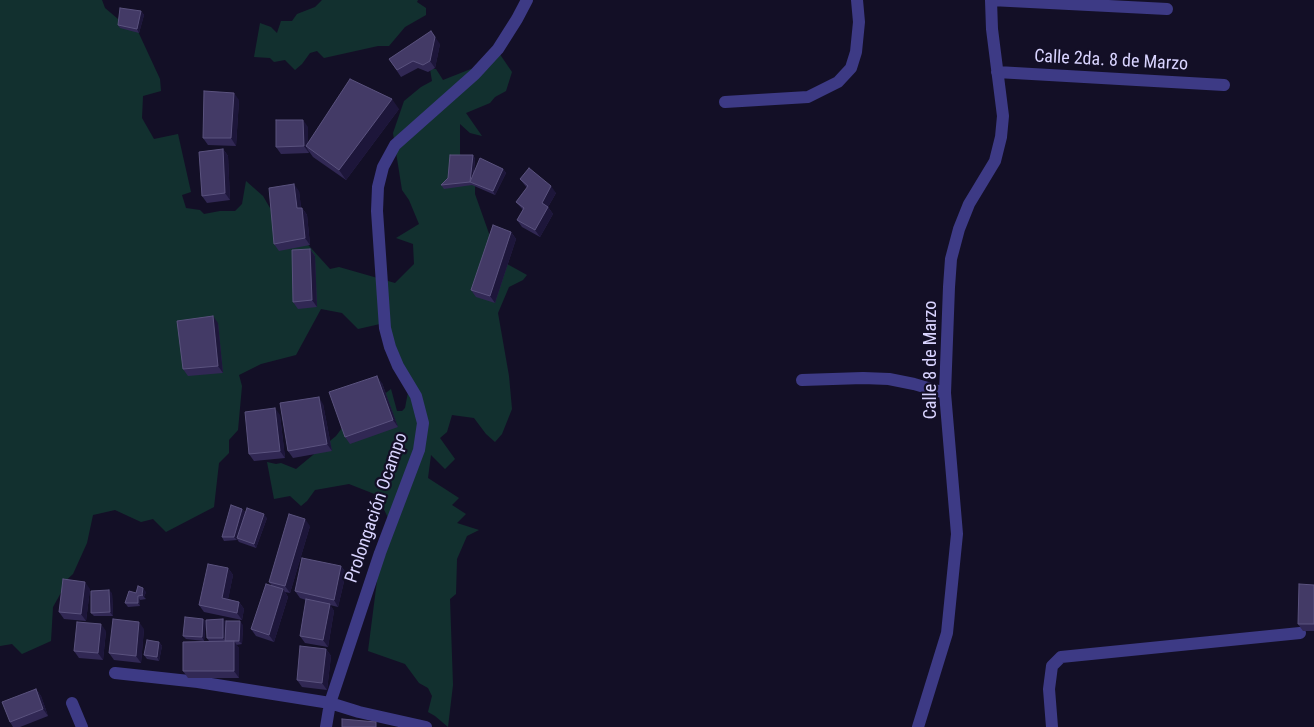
<!DOCTYPE html>
<meta charset="utf-8">
<style>
body{margin:0}
canvas{display:block;background:#130f26}
</style>
<canvas width="1314" height="727"></canvas>
<script>
const g = document.querySelector('canvas').getContext('2d');
g.lineJoin = 'round';
function fill(path, color) { g.fillStyle = color; g.fill(path, 'evenodd'); }
const poly = rows => new Path2D(rows.map(r => 'M' + r).join(''));
function stroke(path, color, width, dash) { g.strokeStyle = color; g.lineWidth = width; g.lineCap = dash ? 'butt' : 'round'; g.setLineDash(dash || []); g.stroke(path); }
function write(font, color, halo, rows, align = 'center') {
  g.font = font + ' "Roboto Condensed",sans-serif'; g.lineWidth = 4.5; g.setLineDash([]); g.textBaseline = 'middle'; g.strokeStyle = halo; g.fillStyle = color; for (const [text, x, y, turn = 0] of rows) {
    g.save(); g.translate(x, y); g.rotate((+turn || 0) * Math.PI / 180); g.textAlign = isNaN(turn) ? turn : align; if (halo) g.strokeText(text, 0, 0); g.fillText(text, 0, 0); g.restore();
  }
}
fill(poly([
 [0,0,102,0,105,8,118,19,135,25,160,79,161,91,143,96,142,118,154,139,178,134,191,192,182,195,186,208,200,210,204,214,220,211,235,211,242,204,246,181,263,196,277,220,301,237,330,269,339,267,395,283,414,264,413,244,396,238,419,224,409,200,402,190,393,133,404,101,421,87,432,81,430,69,436,69,443,80,481,65,499,53,512,72,506,91,495,97,490,103,466,113,482,136,470,133,460,124,460,154,475,178,475,194,498,259,527,275,523,280,509,287,498,313,509,376,512,409,502,434,495,442,486,434,474,418,452,415,447,432,440,438,455,459,445,469,431,455,428,478,459,498,452,505,466,514,457,523,479,530,467,536,457,559,456,594,450,599,453,685,448,727,435,716,428,712,432,696,428,688,419,683,405,664,368,651,378,573,391,524,377,495,349,484,315,490,307,501,301,506,290,496,274,499,267,462,276,464,281,463,296,469,336,436,345,424,391,389,397,411,402,411,405,408,410,382,380,324,358,329,342,313,321,309,296,355,261,364,239,375,242,386,238,430,229,440,229,453,219,463,214,507,166,532,153,519,141,522,115,510,93,515,87,543,73,574,62,584,63,589,53,607,51,641,22,654,12,644,0,646],
 [322,0,418,0,417,2,426,8,426,15,405,27,389,46,378,46,324,58,317,51,310,53,302,64,295,70,285,60,274,62,270,58,254,57,260,23,271,27,277,33,281,21,292,21,297,14,315,7]
]), '#12302f');
stroke(poly([
 [991,0,1167,9],
 [997,72,1224,85],
 [725,102,808,97,838,82,851,68,856,52,859,22,857,0],
 [802,380,863,378,889,379,914,384,945,393],
 [115,673,198,682,330,703,359,712,426,727],
 [72,703,82,727],
 [326,727,330,703,380,553,419,450,423,423,416,396,398,366,390,347,385,328,377,211,378,187,383,167,395,145,475,74,498,49,517,19,527,0],
 [918,727,947,633,957,534,945,393,949,287,951,259,959,229,969,204,995,161,1001,137,1003,116,992,29,991,0],
 [1052,727,1049,689,1052,666,1061,657,1300,633]
]), '#3d3a85', 12);
fill(poly([
 [141,11,144,15,139,33,120,28,118,25],
 [440,44,435,68,428,72,418,68,401,77,389,59],
 [239,100,236,146,208,145,203,138],
 [399,109,346,180,313,157,308,150,309,153,281,154,276,147,308,127,308,143],
 [223,149,228,156,230,200,207,203,202,196],
 [473,155,475,159,474,172,503,169,506,173,495,195,472,185,444,189,441,185],
 [520,179,556,193,548,207,553,214,540,237,522,227,517,220,523,210,516,202,527,188],
 [299,191,301,208,302,208,307,215,310,245,279,251,274,244],
 [511,232,516,239,495,303,476,297,471,290],
 [310,249,315,256,317,307,298,309,293,302],
 [218,323,223,373,188,376,183,369],
 [382,383,398,427,350,444,345,437],
 [323,404,332,451,293,458,288,451],
 [280,415,285,458,254,461,249,454],
 [242,509,245,512,241,526,267,518,256,548,239,542,237,539,237,540,224,541,222,537],
 [310,526,290,593,285,592,288,597,274,642,256,636,251,629,272,586,269,582],
 [341,566,346,573,338,607,330,605,334,611,328,647,305,643,300,636,306,600,300,598,295,591],
 [228,568,233,575,228,599,239,602,244,609,242,620,204,612,199,605],
 [1314,585,1314,631,1303,631,1298,624],
 [90,589,86,621,64,619,59,612],
 [146,592,144,597,146,599,140,600,140,606,128,607,125,603],
 [112,593,113,616,94,616,91,613],
 [203,619,206,622,204,641,186,639,183,636],
 [223,619,226,623,243,625,242,644,236,645,239,648,239,678,188,678,183,671,209,641,207,638],
 [144,629,141,663,114,660,109,653],
 [106,631,103,660,79,658,74,651],
 [159,642,162,646,159,661,147,659,144,655],
 [326,649,331,656,327,690,302,687,297,680],
 [36,689,41,696,48,716,20,727,13,727,10,722]
]), '#312854');
fill(poly([
 [141,11,144,15,139,33,137,29],
 [431,31,440,44,435,68,430,61],
 [234,93,239,100,236,146,231,138],
 [392,99,399,109,346,180,339,170],
 [303,120,308,127,308,148,306,146,308,150,309,153,304,146],
 [223,149,228,156,230,200,225,193],
 [473,155,475,159,472,183,470,182],
 [503,169,506,173,495,195,493,191],
 [294,184,299,191,302,215,297,208],
 [551,186,556,193,548,207,553,214,540,237,535,230,542,203],
 [302,208,307,215,310,245,305,238],
 [511,232,516,239,495,303,490,296],
 [310,249,315,256,317,307,312,300],
 [213,316,218,323,223,373,218,366],
 [377,376,382,383,398,427,393,420],
 [319,397,323,404,332,451,327,444],
 [275,408,280,415,285,458,280,451],
 [242,509,245,512,237,540,234,537],
 [264,514,267,518,256,548,254,544],
 [305,519,310,526,290,593,285,586],
 [341,566,346,573,338,607,334,600],
 [228,568,233,575,227,605,222,598],
 [85,582,90,589,86,621,81,614],
 [143,588,146,592,144,597,142,595],
 [283,589,288,597,274,642,269,635],
 [109,590,112,593,113,616,110,612],
 [138,596,140,600,140,606,138,603],
 [239,602,244,609,242,620,237,613],
 [330,604,334,611,328,647,323,640],
 [203,619,206,622,204,641,202,637],
 [223,619,226,623,226,642,223,638],
 [240,621,243,625,242,644,239,641],
 [139,622,144,629,141,663,136,656],
 [101,624,106,631,103,660,98,653],
 [234,641,239,648,239,678,234,671],
 [159,642,162,646,159,661,157,657],
 [326,649,331,656,327,690,322,683],
 [36,689,41,696,48,716,43,709]
]), '#1d163a');
const building = poly([
 [120,8,141,11,137,29,118,25,120,8],
 [431,31,435,37,430,61,423,65,413,61,397,70,389,59,431,31],
 [350,79,392,99,339,170,306,146,350,79],
 [204,91,234,93,231,138,203,138,204,91],
 [276,120,303,120,304,146,276,147,276,120],
 [223,149,225,193,202,196,199,152,223,149],
 [450,155,473,155,470,182,480,158,503,169,493,191,470,182,441,185,448,178,450,155],
 [529,168,551,186,542,203,548,207,535,230,517,220,524,208,516,202,528,186,520,179,529,168],
 [294,184,297,208,302,208,305,238,274,244,269,188,294,184],
 [493,225,511,232,490,296,471,290,493,225],
 [310,249,312,300,293,302,292,250,310,249],
 [213,316,218,366,183,369,177,321,213,316],
 [377,376,393,420,345,437,329,392,377,376],
 [319,397,327,444,288,451,280,403,319,397],
 [275,408,280,451,249,454,245,412,275,408],
 [231,505,242,509,234,537,222,537,231,505],
 [247,508,264,514,254,544,237,538,247,508],
 [289,514,305,519,285,586,269,582,289,514],
 [302,558,341,566,334,600,295,591,302,558],
 [208,564,228,568,222,598,239,602,237,613,199,605,208,564],
 [63,579,85,582,81,614,59,612,63,579],
 [266,584,283,589,269,635,251,629,266,584],
 [1299,584,1314,585,1314,624,1298,624,1299,584],
 [138,586,143,588,142,595,143,595,138,596,138,603,125,603,129,591,136,593,138,586],
 [109,590,110,612,91,613,91,591,109,590],
 [306,599,330,604,323,640,300,636,306,599],
 [185,617,203,619,202,637,183,636,185,617],
 [113,619,139,622,136,656,109,653,113,619],
 [223,619,223,638,207,638,206,620,223,619],
 [226,621,240,621,239,641,225,641,226,621],
 [77,622,101,624,98,653,74,651,77,622],
 [147,640,159,642,157,657,144,655,147,640],
 [234,641,234,671,183,671,183,642,234,641],
 [300,646,326,649,322,683,297,680,300,646],
 [36,689,43,709,10,722,2,702,36,689],
 [342,719,376,722,376,727,342,727,342,719]
]);
fill(building, '#433a66');
stroke(building, '#5a527e', 1);
write('18px', '#d9d4ff', '#130f26', [
 ["Calle 2da. 8 de Marzo",1111,61,3],
 ["Calle 8 de Marzo",931,360,-90],
 ["Prolongación Ocampo",377,508,-71]
]);
</script>
